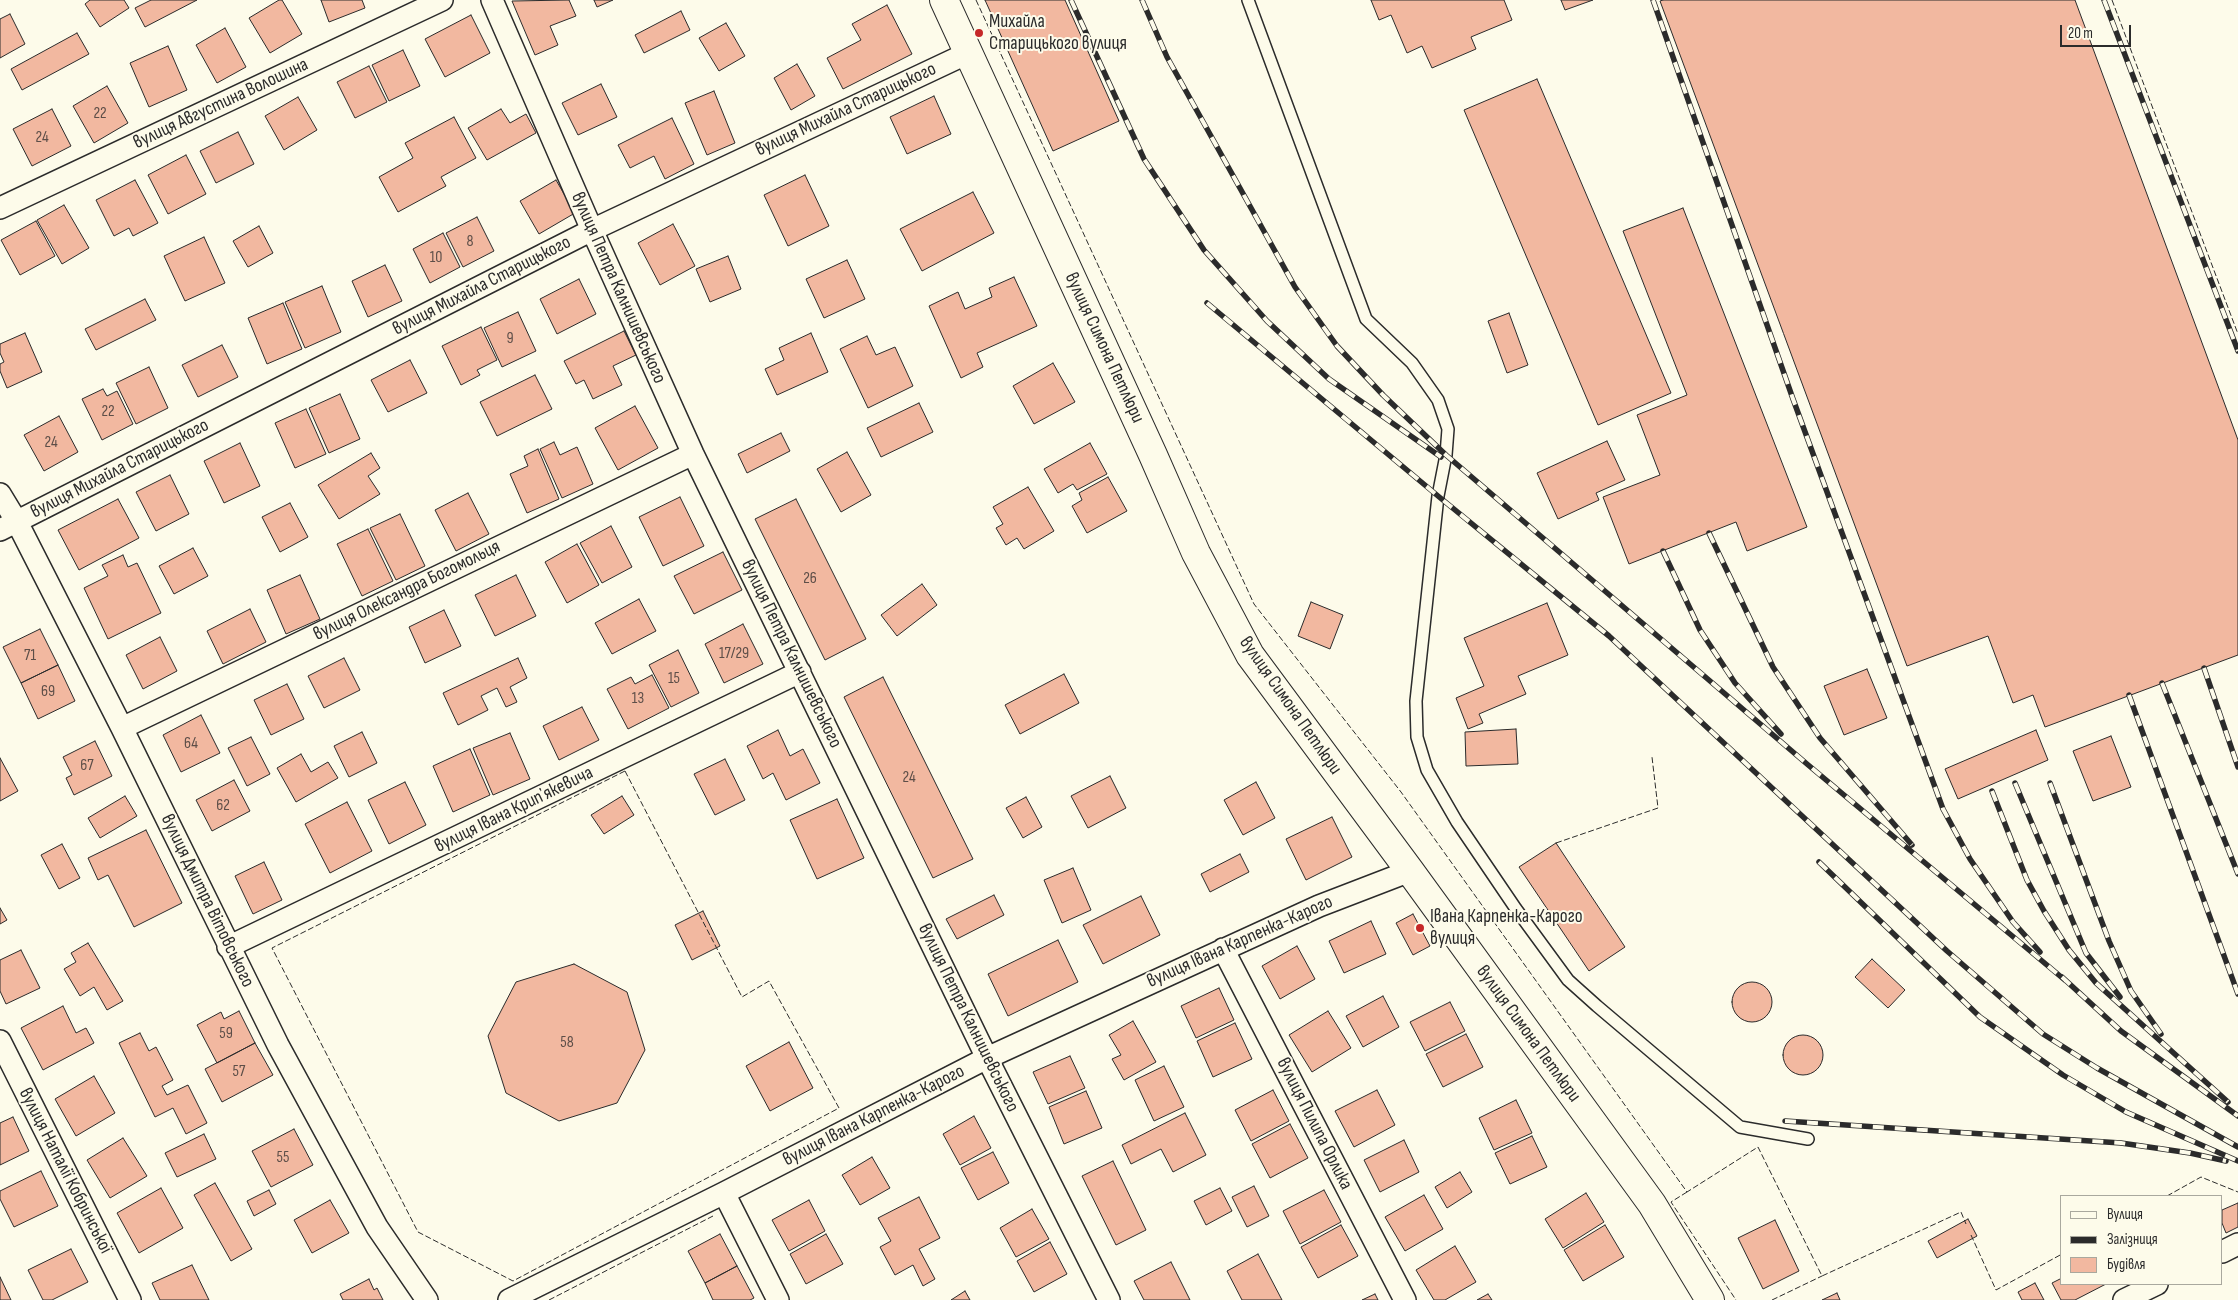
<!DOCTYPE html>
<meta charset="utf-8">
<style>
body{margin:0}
#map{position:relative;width:2238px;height:1300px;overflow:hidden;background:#fdfbea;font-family:"Sofia Sans Condensed",sans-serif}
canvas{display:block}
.legend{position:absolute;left:2060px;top:1195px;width:162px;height:90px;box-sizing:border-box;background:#fdfbea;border:1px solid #a9a89e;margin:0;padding:6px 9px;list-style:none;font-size:15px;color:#2b2b2b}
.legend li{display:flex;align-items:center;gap:10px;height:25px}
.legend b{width:25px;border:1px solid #a9a89e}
.scale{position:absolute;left:2060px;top:25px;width:71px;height:22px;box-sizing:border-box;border:2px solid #2b2b2b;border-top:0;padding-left:6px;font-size:15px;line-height:18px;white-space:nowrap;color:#2b2b2b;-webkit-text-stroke:4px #fdfbea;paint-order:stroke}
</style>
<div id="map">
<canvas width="2238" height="1300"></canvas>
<ul class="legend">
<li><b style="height:6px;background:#fdfbea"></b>Вулиця</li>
<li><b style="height:6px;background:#2b2b2b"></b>Залізниця</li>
<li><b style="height:14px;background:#f2b8a0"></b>Будівля</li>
</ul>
<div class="scale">20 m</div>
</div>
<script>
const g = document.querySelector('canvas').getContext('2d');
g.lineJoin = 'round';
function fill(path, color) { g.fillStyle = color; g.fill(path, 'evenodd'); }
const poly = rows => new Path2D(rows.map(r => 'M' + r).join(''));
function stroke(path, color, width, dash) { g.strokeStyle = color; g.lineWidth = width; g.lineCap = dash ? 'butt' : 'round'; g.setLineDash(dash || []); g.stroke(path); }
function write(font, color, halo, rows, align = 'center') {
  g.font = font + ' "Sofia Sans Condensed",sans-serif'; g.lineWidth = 4; g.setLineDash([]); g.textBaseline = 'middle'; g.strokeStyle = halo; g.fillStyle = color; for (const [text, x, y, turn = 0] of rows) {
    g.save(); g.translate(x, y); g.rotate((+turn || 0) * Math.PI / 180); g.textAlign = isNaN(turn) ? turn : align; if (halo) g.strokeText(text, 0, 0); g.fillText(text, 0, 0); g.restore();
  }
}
const building = poly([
 [90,0,124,0,129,8,100,27,85,4,90,0],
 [151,0,197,0,145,27,135,8,151,0],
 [279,0,282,0,302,34,270,53,249,18,279,0],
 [321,0,362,0,365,8,329,22,321,0],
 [569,0,576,16,550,26,558,45,535,55,512,1,569,0],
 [594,0,613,0,597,7,594,0],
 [985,0,1065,0,1119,121,1053,151,985,0],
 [1371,0,1504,0,1512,20,1471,37,1476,49,1432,68,1422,46,1407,53,1391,15,1379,20,1371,0],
 [1561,0,1593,0,1565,10,1561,0],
 [1663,0,2075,0,2238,440,2238,655,2045,727,2033,695,2013,703,1988,636,1907,666,1660,1,1663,0],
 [887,5,912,54,843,89,827,58,861,40,852,24,887,5],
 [681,11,690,30,644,53,635,35,681,11],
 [10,14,25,44,0,58,0,19,10,14],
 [471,15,490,53,445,77,425,39,471,15],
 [726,23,745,56,719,71,699,38,726,23],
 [225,28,246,67,217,83,196,45,225,28],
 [77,33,89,54,22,90,11,69,77,33],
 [168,46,187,90,149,107,130,63,168,46],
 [403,50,420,86,389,101,372,65,403,50],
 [797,64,815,96,791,110,774,78,797,64],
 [369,66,387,102,355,118,337,82,369,66],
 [1537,79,1671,393,1598,425,1464,110,1537,79],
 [601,84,617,117,578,135,562,103,601,84],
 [107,86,128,123,94,143,73,106,107,86],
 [714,91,735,143,707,155,685,103,714,91],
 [934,96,951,134,907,154,890,117,934,96],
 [298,97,317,130,284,150,265,116,298,97],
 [52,109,71,146,32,166,13,129,52,109],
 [501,109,510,123,526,114,536,133,487,160,468,128,501,109],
 [454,117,476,158,441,177,446,186,398,212,379,177,413,158,405,143,454,117],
 [672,118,694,164,665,179,654,156,630,168,618,145,672,118],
 [238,132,254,164,216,183,200,151,238,132],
 [186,155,206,194,168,214,148,175,186,155],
 [805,175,829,226,788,246,764,195,805,175],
 [135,180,158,223,133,236,129,228,114,236,96,200,135,180],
 [556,180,575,213,539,234,520,201,556,180],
 [973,192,994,233,922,271,900,229,973,192],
 [64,205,89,248,62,264,37,220,64,205],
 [1683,208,1807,527,1747,551,1736,522,1629,564,1603,497,1660,475,1637,415,1687,395,1623,231,1683,208],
 [477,217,494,251,463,267,446,233,477,217],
 [36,221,55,256,20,275,1,240,36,221],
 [673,224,695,266,660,285,638,243,673,224],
 [259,226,273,253,248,267,233,241,259,226],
 [443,233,460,267,430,283,413,249,443,233],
 [204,237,225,283,185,301,164,256,204,237],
 [728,256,741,289,710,302,696,269,728,256],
 [847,260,865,299,824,318,806,279,847,260],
 [385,265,402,301,368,317,352,281,385,265],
 [1014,277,1037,326,977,353,983,367,961,378,929,306,958,292,965,309,992,297,989,288,1014,277],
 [579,279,596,314,557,334,540,299,579,279],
 [322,286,341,332,305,348,285,302,322,286],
 [145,299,156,320,96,350,85,329,145,299],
 [283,303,302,349,267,364,248,318,283,303],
 [518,312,536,351,502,367,484,328,518,312],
 [1509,313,1528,365,1507,373,1488,321,1509,313],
 [481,327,497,360,477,370,480,375,461,385,442,346,481,327],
 [624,331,636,355,613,366,622,385,593,399,584,380,576,384,564,361,624,331],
 [25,333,42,372,7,388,0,371,0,364,4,362,0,353,0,344,25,333],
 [811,333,828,372,777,395,765,369,784,360,779,348,811,333],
 [867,336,876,355,895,347,913,386,868,408,840,349,867,336],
 [222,345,238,377,198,397,182,365,222,345],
 [410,360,427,393,388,412,371,380,410,360],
 [1053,363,1075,402,1034,424,1013,386,1053,363],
 [149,367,168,408,136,424,116,383,149,367],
 [535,375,552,409,497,436,480,402,535,375],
 [103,389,107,396,117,391,133,424,102,440,82,399,103,389],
 [340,394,360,439,329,453,309,408,340,394],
 [919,403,933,432,881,457,867,428,919,403],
 [635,406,658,448,618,470,595,428,635,406],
 [306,409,326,454,295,468,275,423,306,409],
 [59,416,78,452,44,471,24,435,59,416],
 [781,433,790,451,747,473,738,454,781,433],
 [1607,441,1625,480,1596,493,1599,500,1558,519,1537,473,1607,441],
 [554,442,560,455,577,447,593,484,562,498,540,449,554,442],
 [240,443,260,486,224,503,204,461,240,443],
 [1090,443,1107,474,1077,490,1073,484,1058,493,1044,469,1090,443],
 [538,449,559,499,527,513,510,474,528,466,524,456,538,449],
 [847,452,871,495,841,512,817,469,847,452],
 [371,453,380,468,368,476,380,494,339,519,318,485,371,453],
 [170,475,189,514,156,531,136,492,170,475],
 [1108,477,1127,511,1087,533,1072,506,1082,500,1079,493,1108,477],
 [1028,487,1054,531,1024,549,1017,538,1006,545,996,528,1003,524,993,507,1028,487],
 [468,493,489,534,456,551,435,510,468,493],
 [680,497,704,546,663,566,639,517,680,497],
 [118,499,139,538,79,570,58,530,118,499],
 [796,499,866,639,825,660,755,519,796,499],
 [290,503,308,537,280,552,262,517,290,503],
 [400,514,425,566,396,580,370,528,400,514],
 [611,526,632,567,602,583,580,543,611,526],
 [368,529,393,581,362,596,337,544,368,529],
 [577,544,599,585,567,603,545,562,577,544],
 [193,548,208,576,174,594,159,566,193,548],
 [723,552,742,590,694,614,674,576,723,552],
 [123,555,128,567,137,563,161,613,108,639,84,588,108,576,102,565,123,555],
 [300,575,320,619,286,634,267,590,300,575],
 [516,575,536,616,495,636,475,595,516,575],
 [922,584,937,605,897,636,881,615,922,584],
 [639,599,656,631,612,654,595,623,639,599],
 [1311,602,1343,615,1330,649,1298,636,1311,602],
 [1547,603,1568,655,1518,676,1526,694,1479,714,1483,723,1468,729,1456,698,1484,686,1464,638,1547,603],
 [250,609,266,642,223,664,207,631,250,609],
 [444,610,461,646,425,663,409,627,444,610],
 [743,624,763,664,724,683,705,644,743,624],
 [40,629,58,665,21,683,3,647,40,629],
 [160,637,177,671,143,689,126,655,160,637],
 [678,650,699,693,671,707,649,665,678,650],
 [344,658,360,690,324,708,308,676,344,658],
 [518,658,527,678,510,687,517,702,506,707,497,688,481,696,488,710,458,725,443,693,518,658],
 [58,665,75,701,38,719,21,683,58,665],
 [1867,669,1887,718,1844,735,1824,686,1867,669],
 [1064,674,1079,703,1020,734,1005,705,1064,674],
 [652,675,669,708,628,729,607,689,631,677,635,684,652,675],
 [883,677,973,859,933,878,844,697,883,677],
 [287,684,304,719,271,735,254,700,287,684],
 [582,707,599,740,559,760,543,726,582,707],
 [201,715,220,753,181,772,163,735,201,715],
 [1516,729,1518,764,1466,766,1465,732,1516,729],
 [778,730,790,756,803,749,820,783,786,800,773,773,763,779,747,746,778,730],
 [2036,730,2048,760,1958,799,1945,769,2036,730],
 [362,732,377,763,349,777,334,746,362,732],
 [510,733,530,779,493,795,473,748,510,733],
 [2111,736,2131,787,2093,801,2073,751,2111,736],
 [251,737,270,774,247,786,228,748,251,737],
 [95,741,112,776,74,795,66,778,72,775,63,757,95,741],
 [470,749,490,795,453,812,433,766,470,749],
 [301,754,311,772,328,762,338,778,296,802,277,768,301,754],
 [0,758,18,791,0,801,0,758],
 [725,759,745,800,715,815,694,774,725,759],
 [1110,776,1126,808,1088,828,1071,796,1110,776],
 [234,780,250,811,212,831,196,800,234,780],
 [405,782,426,825,389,844,368,800,405,782],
 [1256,782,1275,818,1243,835,1224,800,1256,782],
 [125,796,137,816,100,838,88,818,125,796],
 [622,796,634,815,604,834,591,815,622,796],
 [1026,797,1042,827,1023,838,1006,808,1026,797],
 [837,799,864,858,817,879,790,820,837,799],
 [347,802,372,851,330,873,305,824,347,802],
 [1332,817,1352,857,1306,880,1286,839,1332,817],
 [146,830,182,903,134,927,108,875,98,880,88,858,146,830],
 [1556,843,1625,947,1589,971,1519,867,1556,843],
 [62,844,80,878,59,889,41,855,62,844],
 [1240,854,1249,872,1210,892,1201,874,1240,854],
 [264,862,282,900,253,914,235,876,264,862],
 [1073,868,1091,910,1062,923,1044,880,1073,868],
 [994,895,1004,915,957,939,946,919,994,895],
 [1141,896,1160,935,1103,964,1083,925,1141,896],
 [0,908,7,920,0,924,0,908],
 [703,911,720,946,692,960,675,925,703,911],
 [1413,914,1430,946,1413,955,1396,923,1413,914],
 [1371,921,1386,954,1344,973,1329,941,1371,921],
 [1058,940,1078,982,1008,1016,988,974,1058,940],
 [88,943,123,1001,107,1010,94,987,80,996,64,969,76,962,71,953,88,943],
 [1297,946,1315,979,1280,999,1262,966,1297,946],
 [21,950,40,988,6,1004,0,991,0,960,21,950],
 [1872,959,1905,990,1888,1008,1855,977,1872,959],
 [574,964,627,992,645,1050,617,1103,559,1121,506,1093,488,1036,516,982,574,964],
 '1732 1002a20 20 0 1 1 40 0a20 20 0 1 1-40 0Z',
 [1219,988,1234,1020,1196,1038,1181,1006,1219,988],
 [1383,996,1399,1027,1363,1047,1346,1016,1383,996],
 [1450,1002,1465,1031,1425,1051,1410,1022,1450,1002],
 [63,1006,76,1033,86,1028,94,1043,43,1070,21,1028,63,1006],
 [239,1011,255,1043,217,1063,197,1025,221,1012,224,1019,239,1011],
 [1328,1011,1351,1048,1312,1072,1289,1035,1328,1011],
 [1133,1021,1156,1062,1124,1080,1112,1059,1121,1055,1109,1035,1133,1021],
 [1235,1023,1252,1059,1213,1077,1197,1041,1235,1023],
 [140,1033,149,1051,156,1047,173,1080,162,1086,167,1095,188,1085,207,1123,186,1134,173,1108,155,1117,119,1043,140,1033],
 [1466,1034,1483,1067,1443,1087,1426,1054,1466,1034],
 '1783 1055a20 20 0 1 1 40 0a20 20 0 1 1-40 0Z',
 [789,1042,813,1088,770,1111,746,1066,789,1042],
 [255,1043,273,1075,222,1102,205,1069,255,1043],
 [1070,1056,1085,1088,1048,1104,1033,1072,1070,1056],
 [1164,1066,1184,1107,1154,1121,1135,1080,1164,1066],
 [94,1076,115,1113,76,1136,55,1099,94,1076],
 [1273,1090,1289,1121,1251,1141,1235,1110,1273,1090],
 [1377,1090,1395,1125,1354,1147,1335,1111,1377,1090],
 [1086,1091,1102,1128,1064,1144,1049,1107,1086,1091],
 [1516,1100,1532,1133,1494,1150,1479,1118,1516,1100],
 [1185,1113,1206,1155,1173,1172,1161,1149,1131,1164,1122,1145,1185,1113],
 [974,1116,991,1148,960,1165,943,1134,974,1116],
 [13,1117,29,1151,0,1165,0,1123,13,1117],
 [1290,1124,1308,1158,1270,1178,1252,1144,1290,1124],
 [294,1129,313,1165,271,1187,252,1151,294,1129],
 [204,1134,216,1159,177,1177,165,1153,204,1134],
 [1532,1136,1547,1167,1510,1184,1495,1153,1532,1136],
 [123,1138,147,1176,110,1198,87,1160,123,1138],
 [1404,1140,1419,1172,1380,1192,1364,1160,1404,1140],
 [993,1152,1009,1183,978,1200,961,1168,993,1152],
 [872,1157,890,1188,860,1205,842,1175,872,1157],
 [1113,1161,1146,1230,1116,1245,1082,1176,1113,1161],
 [41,1171,58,1206,14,1227,0,1199,0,1191,41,1171],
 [1460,1172,1472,1192,1447,1208,1435,1187,1460,1172],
 [215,1183,252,1249,231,1261,194,1195,215,1183],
 [1254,1186,1269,1216,1247,1227,1232,1197,1254,1186],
 [161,1188,183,1228,139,1253,117,1213,161,1188],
 [1220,1188,1232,1211,1206,1225,1194,1201,1220,1188],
 [269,1190,276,1204,254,1216,247,1201,269,1190],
 [1324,1190,1341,1222,1300,1244,1283,1211,1324,1190],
 [1586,1193,1604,1222,1563,1248,1545,1219,1586,1193],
 [1424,1195,1443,1229,1405,1251,1385,1217,1424,1195],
 [919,1197,940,1238,919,1249,935,1279,923,1286,913,1265,895,1275,880,1247,891,1241,878,1218,919,1197],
 [330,1200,349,1233,312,1253,294,1220,330,1200],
 [809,1200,825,1231,789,1251,772,1220,809,1200],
 [2238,1203,2238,1227,2226,1233,2222,1223,2222,1210,2238,1203],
 [1032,1209,1049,1239,1016,1257,1000,1228,1032,1209],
 [1968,1219,1977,1236,1937,1258,1928,1241,1968,1219],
 [1775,1220,1799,1271,1763,1289,1738,1238,1775,1220],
 [1341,1225,1358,1256,1318,1278,1301,1247,1341,1225],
 [1605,1225,1624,1257,1583,1281,1564,1250,1605,1225],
 [720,1234,737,1266,705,1283,688,1251,720,1234],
 [826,1234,843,1264,806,1284,790,1254,826,1234],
 [1050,1242,1067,1274,1034,1292,1017,1261,1050,1242],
 [1455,1246,1476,1282,1445,1300,1434,1300,1416,1270,1455,1246],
 [71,1249,88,1282,52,1300,43,1300,28,1270,71,1249],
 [1258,1254,1282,1300,1242,1300,1227,1271,1258,1254],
 [1171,1262,1190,1300,1144,1300,1134,1281,1171,1262],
 [192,1265,209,1300,160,1300,152,1283,192,1265],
 [737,1266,754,1298,750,1300,713,1300,705,1283,737,1266],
 [0,1277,11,1300,0,1300,0,1277],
 [2062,1278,2062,1284,2106,1284,2075,1300,2061,1300,2052,1283,2062,1278],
 [369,1279,374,1290,377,1288,383,1300,343,1300,340,1294,369,1279],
 [2035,1283,2044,1300,2022,1300,2018,1292,2035,1283],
 [965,1291,970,1300,951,1300,965,1291],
 [1837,1293,1840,1300,1822,1300,1837,1293],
 [1375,1294,1378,1300,1362,1300,1375,1294],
 [1488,1294,1492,1300,1477,1300,1488,1294]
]);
fill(building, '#f2b8a0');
stroke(building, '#2b2b2b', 1);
const service = poly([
 [1248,0,1366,319,1412,363,1438,400,1448,429,1446,455,1438,496,1416,701,1417,737,1427,770,1457,822,1516,909,1568,980,1597,1006,1740,1127,1808,1139]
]);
const minor = poly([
 [492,0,592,230,693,454,987,1058,1109,1300],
 [0,208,442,0],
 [0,494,17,522,122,728,278,1045,377,1227,427,1300],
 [0,530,592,230,968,53],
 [122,728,693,454],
 [228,947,800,672],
 [1223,949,1405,1300],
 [0,1041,130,1300],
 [724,1193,778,1300],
 [2222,1252,2238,1244],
 [509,1300,724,1193,987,1058,1319,906,1410,871],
 [2124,1300,2157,1284]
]);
const secondary = poly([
 [944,0,1153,455,1196,553,1250,655,1410,871,1652,1204,1710,1300]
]);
stroke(service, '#2b2b2b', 14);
stroke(minor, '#2b2b2b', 24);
stroke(secondary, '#2b2b2b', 30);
stroke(service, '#fdfbea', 11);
stroke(minor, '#fdfbea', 21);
stroke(secondary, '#fdfbea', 28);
const rail = poly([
 [1071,0,1144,159,1204,250,1267,321,1329,379,1441,457],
 [1142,0,1167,57,1295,287,1337,346,1383,395,1446,455,1807,764,2066,981],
 [1653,0,1793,399,1943,809,1970,859,2013,922,2040,952],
 [2104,0,2238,351],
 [1207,303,1438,496,1609,636,1947,951,2043,1034,2097,1068,2238,1147],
 [1709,533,1773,667,1820,738,1912,845],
 [1663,551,1700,630,1735,683,1781,734],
 [2204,668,2238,767],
 [2162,683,2238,874],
 [2129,695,2238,994],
 [2015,783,2086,953,2120,997],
 [2050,783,2109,941,2131,991,2161,1034],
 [1992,791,2027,880,2044,911,2069,950,2096,983,2228,1102],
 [1819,862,1980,1017,2063,1075,2126,1112,2238,1161],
 [2062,977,2121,1031,2238,1116],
 [1785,1121,2121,1143,2190,1153,2226,1161]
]);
stroke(rail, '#2b2b2b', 5.5);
stroke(rail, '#fdfbea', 4, [11]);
stroke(poly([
 [976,0,1254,604,1401,792,1687,1192,1758,1147,1822,1276,1961,1212,1966,1224],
 [2112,0,2238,334],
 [625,771,742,997,769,981,839,1108,513,1281,418,1232,272,948,625,771],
 [1556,843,1658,808,1652,757],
 [1687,1192,1671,1202,1736,1300],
 [2167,1196,2201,1177,2238,1192],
 [1971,1235,1996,1290,2062,1254],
 [549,1300,713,1216],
 [1772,1300,1822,1276]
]), '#2b2b2b', 1, [6, 2.5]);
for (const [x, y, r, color] of [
 [979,33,5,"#c62828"],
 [1420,928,5,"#c62828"]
]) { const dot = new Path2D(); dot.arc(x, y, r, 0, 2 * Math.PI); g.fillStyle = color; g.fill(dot); stroke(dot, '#fdfbea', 2); }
write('16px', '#5d4e48', null, [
 ["22",100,114],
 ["24",42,138],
 ["8",470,242],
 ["10",436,258],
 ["9",510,339],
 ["22",108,412],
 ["24",51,443],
 ["26",810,579],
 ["17/29",734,654],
 ["71",30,656],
 ["15",674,679],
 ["69",48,692],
 ["13",638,699],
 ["64",191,744],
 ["67",87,766],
 ["24",909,778],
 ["62",223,806],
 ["59",226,1034],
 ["58",567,1043],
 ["57",239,1072],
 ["55",283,1158]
]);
write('19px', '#2b2b2b', '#fdfbea', [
 ["Михайла",989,22],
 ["Старицького вулиця",989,44],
 ["Івана Карпенка-Карого",1430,917],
 ["вулиця",1430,939]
], 'left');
write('19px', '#2b2b2b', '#fdfbea', [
 ["вулиця Августина Волошина",221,104,-25],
 ["вулиця Михайла Старицького",846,110,-25],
 ["вулиця Михайла Старицького",482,286,-27],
 ["вулиця Петра Калнишевського",618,288,66],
 ["вулиця Симона Петлюри",1104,348,65],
 ["вулиця Михайла Старицького",120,469,-27],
 ["вулиця Олександра Богомольця",407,591,-26],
 ["вулиця Петра Калнишевського",791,654,64],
 ["вулиця Симона Петлюри",1290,706,55],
 ["вулиця Івана Крипʼякевича",514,810,-26],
 ["вулиця Дмитра Вітовського",207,901,64],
 ["вулиця Івана Карпенка-Карого",1240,942,-24],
 ["вулиця Петра Калнишевського",968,1018,64],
 ["вулиця Симона Петлюри",1528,1034,54],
 ["вулиця Івана Карпенка-Карого",874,1116,-27],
 ["вулиця Пилипа Орлика",1314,1124,63],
 ["вулиця Наталії Кобринської",65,1171,63]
]);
</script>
